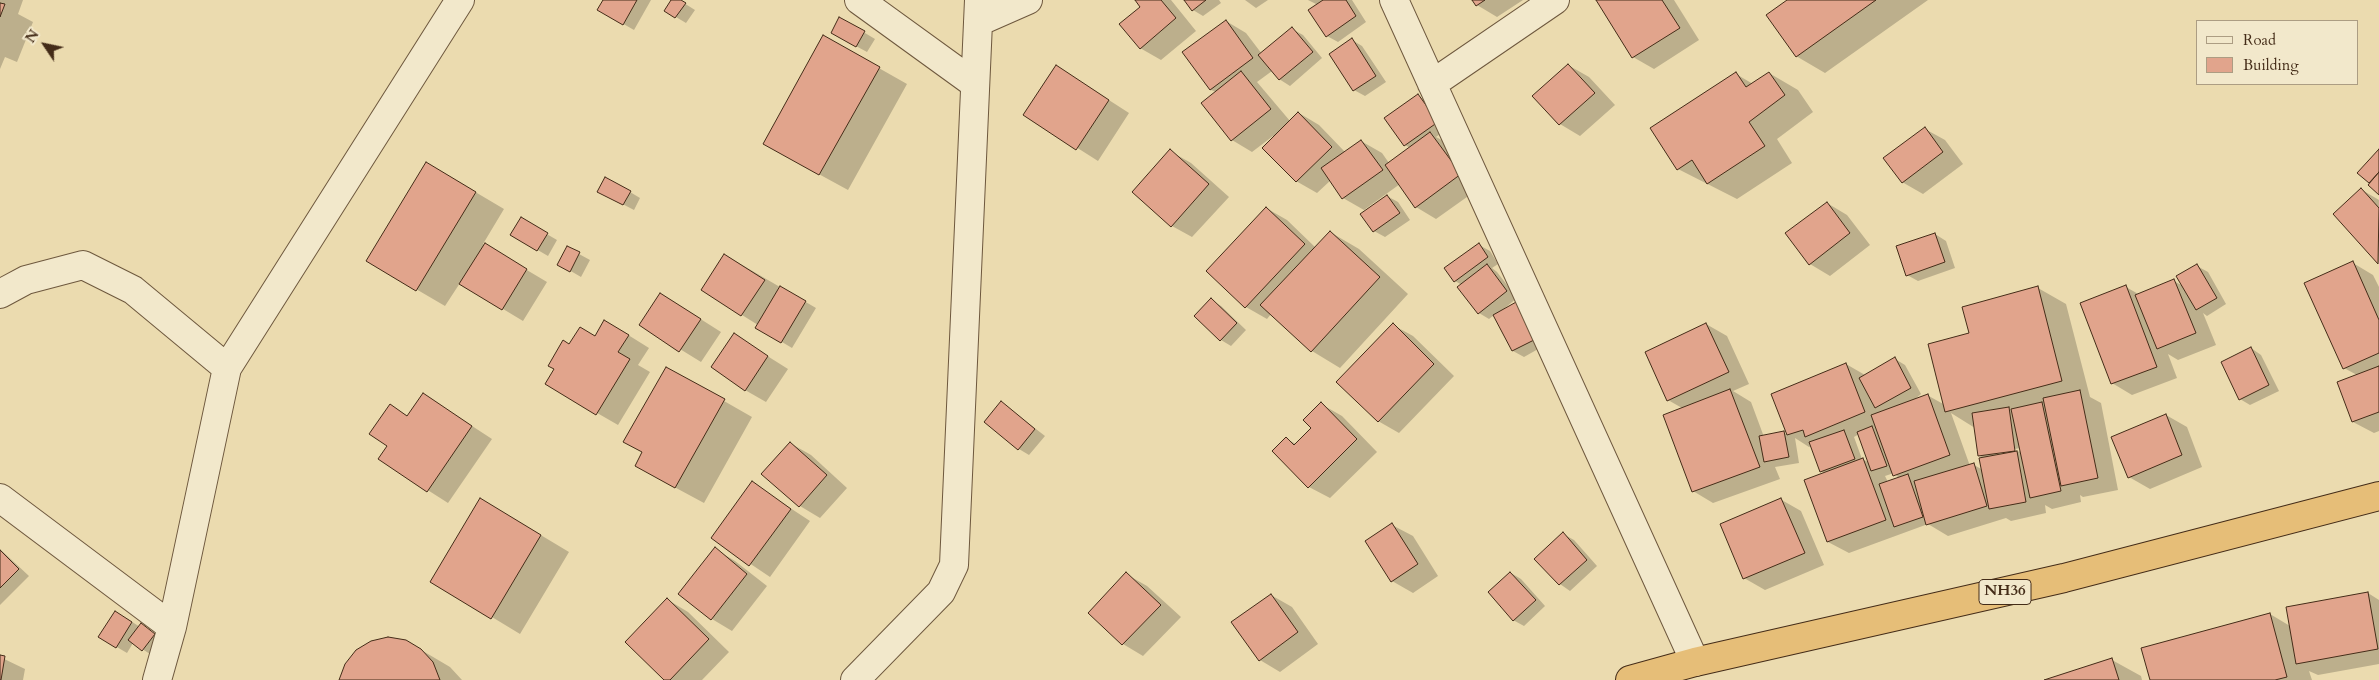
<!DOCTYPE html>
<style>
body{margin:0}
#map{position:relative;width:2379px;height:680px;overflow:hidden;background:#ebdbaf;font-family:Cardo,serif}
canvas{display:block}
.legend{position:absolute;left:2196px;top:20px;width:162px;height:65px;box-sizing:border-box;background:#f2e8cb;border:1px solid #ac9d83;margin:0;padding:6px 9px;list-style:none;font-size:15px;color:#442c18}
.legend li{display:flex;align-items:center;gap:10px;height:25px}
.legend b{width:25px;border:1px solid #ac9d83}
.north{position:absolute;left:20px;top:20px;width:50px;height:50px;-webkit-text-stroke:4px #f2e8cb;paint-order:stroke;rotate:304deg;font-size:14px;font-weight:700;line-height:20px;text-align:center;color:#442c18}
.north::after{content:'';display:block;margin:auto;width:18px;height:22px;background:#442c18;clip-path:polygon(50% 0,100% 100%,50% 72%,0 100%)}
</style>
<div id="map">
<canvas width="2379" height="680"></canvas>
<ul class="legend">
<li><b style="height:6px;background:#f2e8cb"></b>Road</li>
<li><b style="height:14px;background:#e1a48c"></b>Building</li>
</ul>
<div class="north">N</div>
</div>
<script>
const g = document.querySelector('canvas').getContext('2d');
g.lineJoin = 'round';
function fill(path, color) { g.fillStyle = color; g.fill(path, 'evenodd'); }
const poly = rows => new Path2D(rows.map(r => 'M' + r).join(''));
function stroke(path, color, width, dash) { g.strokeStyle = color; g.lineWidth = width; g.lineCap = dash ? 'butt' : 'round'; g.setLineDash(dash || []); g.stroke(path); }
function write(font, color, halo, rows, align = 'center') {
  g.font = font + ' Cardo,serif'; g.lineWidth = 4; g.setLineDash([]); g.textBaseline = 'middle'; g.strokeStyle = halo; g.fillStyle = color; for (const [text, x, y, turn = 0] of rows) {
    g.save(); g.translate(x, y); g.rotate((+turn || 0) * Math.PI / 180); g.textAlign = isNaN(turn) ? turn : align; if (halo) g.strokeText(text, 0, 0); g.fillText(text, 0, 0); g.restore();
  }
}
fill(poly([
 [0,0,23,0,18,14,33,22,17,62,5,57,0,69],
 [604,0,651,0,634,30,599,10],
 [673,0,679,0,695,10,686,23,666,11],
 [1137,0,1171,0,1196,31,1161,60,1140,48,1142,7],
 [1185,0,1219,0,1221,3,1203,16,1193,10],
 [1245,0,1268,0,1256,8],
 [1308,0,1352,0,1366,22,1338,42,1327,36,1318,5],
 [1473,0,1523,0,1497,17,1477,5],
 [1597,0,1674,0,1699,40,1654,69,1633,57],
 [1789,0,1928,0,1825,73,1796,56],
 [840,18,875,39,867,52,832,33],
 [1226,21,1246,33,1262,54,1292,29,1303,35,1322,58,1290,86,1279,79,1272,71,1257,82,1290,121,1299,113,1319,125,1345,152,1361,141,1382,153,1389,163,1410,148,1405,145,1386,119,1418,96,1428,102,1447,129,1436,137,1451,145,1481,187,1436,219,1416,207,1400,184,1364,210,1343,198,1331,180,1317,193,1296,181,1273,136,1252,152,1232,140,1216,92,1211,90,1184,52],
 [824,37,907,84,848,190,793,160],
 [1352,40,1362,46,1386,82,1365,96,1354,90,1330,54],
 [1568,65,1589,77,1615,105,1580,136,1560,124],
 [1056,66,1129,113,1098,161,1024,114],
 [1769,73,1798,90,1813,112,1777,139,1792,163,1737,199,1678,169,1736,74,1753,84],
 [1925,129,1945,140,1963,164,1923,194,1902,182],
 [1170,151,1191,163,1229,197,1192,237,1172,226],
 [455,180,504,209,483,244,547,282,523,321,460,283,445,306,368,261],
 [2362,190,2379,200,2379,263,2335,214],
 [630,192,640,198,634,210,609,197],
 [1387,196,1398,202,1410,220,1385,237,1374,231],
 [1827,203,1847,215,1870,245,1830,276,1810,264],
 [1266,208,1287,220,1316,248,1330,232,1359,249,1408,294,1340,368,1312,351,1271,314,1267,319,1246,307],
 [521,219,557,240,548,256,512,235],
 [1935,234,1946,241,1955,268,1918,281,1907,275],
 [1479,245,1490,251,1498,264,1492,268,1497,272,1517,298,1500,312,1547,344,1524,357,1513,351,1494,315,1489,319,1479,313,1462,285,1455,281],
 [579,254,590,260,581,277,569,270],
 [725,255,816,308,792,348,757,327,758,325,702,290],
 [2353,263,2373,275,2379,287,2379,431,2374,433,2353,422,2357,375,2344,368],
 [2197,266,2208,272,2226,304,2207,316,2203,313,2216,345,2178,360,2168,354,2177,378,2132,395,2112,383,2126,287,2140,295,2174,281,2183,286],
 [2038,288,2066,304,2090,397,2101,403,2118,490,2083,497,2080,495,2081,502,2052,509,2045,505,2046,513,2011,521,2006,518,1948,536,1928,524,1849,553,1828,542,1825,474,1821,471,1812,446,1809,447,1795,438,1799,463,1775,467,1780,479,1713,503,1693,491,1682,408,1668,400,1706,324,1727,336,1749,384,1733,391,1751,402,1764,437,1784,433,1789,435,1772,394,1846,364,1865,375,1895,359,1905,365,1921,394,1914,400,1927,395,1945,405,1970,334],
 [1951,413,1975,428,1980,456,1985,459,1983,470,1974,465,1970,466],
 [1859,434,1870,463,1862,459,1854,437],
 [2021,448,2022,451,1996,455,1996,452],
 [1894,473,1899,478,1888,482,1885,476],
 [661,294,721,332,701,362,641,325],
 [1211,300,1221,306,1246,330,1231,346,1221,340],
 [1393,325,1413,336,1454,376,1399,433,1378,421],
 [625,333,649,348,638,365,650,372,618,425,547,384,570,345,596,337],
 [734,335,788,369,766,402,745,390],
 [2251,348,2261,355,2279,391,2250,405,2240,399],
 [423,394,492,439,448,503,379,459,388,445,390,406,408,416],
 [724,401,752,417,704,503,665,482],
 [1001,402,1045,436,1029,455,1019,449],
 [1321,404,1342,416,1377,452,1330,498,1309,487,1287,439,1296,444,1313,428],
 [2166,415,2187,427,2202,467,2150,489,2129,477],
 [790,443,811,455,847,488,820,518,800,506],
 [752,483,810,521,770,577,712,538],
 [1780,499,1801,511,1824,565,1765,590,1744,578],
 [509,516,569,552,520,634,492,617],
 [1392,525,1413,536,1438,576,1413,593,1392,581],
 [1563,534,1574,540,1597,566,1570,591,1560,584],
 [0,549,29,576,0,605],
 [715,549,735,561,767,586,732,631,712,619],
 [1511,573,1521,579,1545,606,1524,626,1513,620],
 [1126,574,1147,586,1181,617,1143,656,1123,644,1090,613],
 [2368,593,2379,600,2379,664,2318,675,2309,671,2312,680,2151,680,2270,614,2290,626],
 [1271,595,1292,607,1318,644,1280,672,1260,660],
 [668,600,688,612,729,652,702,680,666,680],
 [126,618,140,627,141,625,165,641,153,656,133,643,127,653,100,637],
 [406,641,450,667,462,680,340,680],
 [0,657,25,669,23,680,0,680],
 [2112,660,2141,676,2142,680,2048,680]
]), '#0003');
const building = poly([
 [603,0,637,0,623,25,597,10,603,0],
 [671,0,681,0,686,3,675,18,664,11,671,0],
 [1135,0,1161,0,1176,18,1140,49,1119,24,1140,7,1135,0],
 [1184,0,1206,0,1192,11,1184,0],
 [1323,0,1346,0,1356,16,1326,37,1308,10,1323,0],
 [1472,0,1485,0,1476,6,1472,0],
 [1596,0,1662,0,1680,28,1632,58,1596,0],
 [1787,0,1876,0,1796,57,1766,15,1787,0],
 [0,3,5,4,0,17,0,3],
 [839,17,865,31,856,47,831,33,839,17],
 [1226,20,1253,58,1210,90,1182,52,1226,20],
 [1292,27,1313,52,1279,80,1258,55,1292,27],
 [823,35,880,67,819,175,763,144,823,35],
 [1352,38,1376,76,1353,91,1329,54,1352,38],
 [1568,64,1595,93,1559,125,1532,96,1568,64],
 [1056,65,1109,100,1076,150,1023,115,1056,65],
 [1241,71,1271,109,1231,141,1201,103,1241,71],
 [1736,72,1746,87,1769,72,1785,95,1749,122,1765,146,1707,184,1692,160,1677,170,1650,128,1736,72],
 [1418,94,1438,122,1404,146,1384,118,1418,94],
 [1298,112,1332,147,1296,182,1262,148,1298,112],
 [1925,127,1943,152,1902,183,1883,158,1925,127],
 [1430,132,1461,174,1415,208,1385,165,1430,132],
 [1361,140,1383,170,1342,199,1321,168,1361,140],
 [1170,149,1209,184,1171,227,1132,192,1170,149],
 [2379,149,2379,172,2369,183,2357,173,2379,149],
 [426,162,476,192,416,291,366,261,426,162],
 [2379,172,2379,195,2368,185,2379,172],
 [605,177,631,191,623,205,597,192,605,177],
 [2361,188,2379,208,2378,264,2333,214,2361,188],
 [1387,195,1400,213,1373,232,1360,214,1387,195],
 [1827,202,1850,233,1809,265,1785,233,1827,202],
 [1266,207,1305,244,1245,308,1206,271,1266,207],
 [521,217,548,233,537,251,510,235,521,217],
 [1330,231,1380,277,1311,352,1260,305,1330,231],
 [1935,233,1945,262,1906,276,1896,246,1935,233],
 [485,243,527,269,502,310,459,284,485,243],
 [1479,243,1488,257,1454,282,1444,268,1479,243],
 [567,246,580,252,570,272,557,265,567,246],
 [724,254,765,280,741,316,701,290,724,254],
 [2353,261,2379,320,2379,353,2343,369,2304,283,2353,261],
 [1487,264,1507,291,1478,314,1457,287,1487,264],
 [2197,264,2217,298,2196,310,2176,276,2197,264],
 [2174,279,2196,333,2157,349,2135,295,2174,279],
 [2126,285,2157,367,2111,384,2080,303,2126,285],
 [780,286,806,301,781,343,755,328,780,286],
 [2038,286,2062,381,1945,412,1928,344,1969,333,1962,307,2038,286],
 [660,293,701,319,679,352,639,325,660,293],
 [1211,298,1237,323,1220,341,1194,316,1211,298],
 [1518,301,1538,338,1512,351,1493,315,1518,301],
 [604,320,629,335,618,352,630,359,596,415,545,384,554,369,548,366,563,340,569,344,580,327,595,336,604,320],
 [1393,323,1434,364,1378,422,1336,382,1393,323],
 [1706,323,1729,372,1667,401,1645,352,1706,323],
 [734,333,768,356,745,391,711,367,734,333],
 [2251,347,2269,385,2239,400,2221,362,2251,347],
 [1895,357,1911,388,1875,408,1859,378,1895,357],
 [1846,363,1865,412,1805,437,1803,430,1787,435,1771,394,1846,363],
 [2379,366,2379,412,2352,422,2337,382,2379,366],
 [666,367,725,399,675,488,635,466,642,452,623,442,666,367],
 [1730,389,1760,467,1692,492,1663,415,1730,389],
 [2080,390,2098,478,2061,486,2043,398,2080,390],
 [423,393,472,426,427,492,378,459,387,446,369,434,390,404,407,416,423,393],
 [1928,394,1950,455,1893,476,1871,415,1928,394],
 [1001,401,1035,429,1018,450,984,422,1001,401],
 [1321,402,1357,439,1308,488,1272,451,1286,437,1294,445,1311,428,1303,420,1321,402],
 [2042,402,2061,491,2030,498,2011,409,2042,402],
 [2009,407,2015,451,1978,456,1972,413,2009,407],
 [2166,414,2182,455,2128,478,2111,437,2166,414],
 [1872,426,1887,466,1871,471,1857,432,1872,426],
 [1844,430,1855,459,1820,472,1809,442,1844,430],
 [1784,431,1789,457,1764,462,1759,436,1784,431],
 [790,442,827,475,799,507,761,474,790,442],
 [2017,451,2026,502,1989,509,1979,458,2017,451],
 [1863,458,1886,520,1827,542,1804,480,1863,458],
 [1974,463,1987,506,1926,525,1914,481,1974,463],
 [1908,474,1923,517,1894,527,1879,484,1908,474],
 [752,481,791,509,749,566,711,538,752,481],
 [480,498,541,535,491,619,430,582,480,498],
 [1781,498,1805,553,1743,579,1720,524,1781,498],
 [1392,523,1418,564,1391,582,1365,541,1392,523],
 [1563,532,1587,560,1559,585,1534,559,1563,532],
 [715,547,747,574,711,620,678,594,715,547],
 [0,550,19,569,0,588,0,550],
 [1126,572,1161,605,1122,645,1088,613,1126,572],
 [1510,572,1536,600,1513,621,1488,592,1510,572],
 [2368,592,2378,649,2296,664,2286,607,2368,592],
 [1271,594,1298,632,1259,661,1231,622,1271,594],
 [667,598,709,639,670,680,664,680,625,642,667,598],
 [115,611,132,622,116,648,98,637,115,611],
 [2270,613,2287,677,2275,680,2150,680,2141,648,2270,613],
 [141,623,155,634,142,651,128,640,141,623],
 [388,637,406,640,421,649,433,662,440,680,339,680,345,664,356,650,371,641,388,637],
 [0,655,5,656,1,680,0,680,0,655],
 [2112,658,2119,680,2044,680,2112,658]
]);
fill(building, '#e1a48c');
stroke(building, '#442c18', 1);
const minor = poly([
 [859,0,975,84],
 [1394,0,1695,662],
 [978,22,1028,0],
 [1432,84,1555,0],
 [0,294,26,280,83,265,133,290,227,368],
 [0,498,172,627],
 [157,680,172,627,227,368,460,0],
 [855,680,941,592,954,565,979,0]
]);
const trunk = poly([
 [1630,680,1695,662,2064,578,2379,496]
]);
stroke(minor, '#6e583e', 30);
stroke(trunk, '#442c18', 30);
stroke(minor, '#f2e8cb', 28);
stroke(trunk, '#e6be78', 28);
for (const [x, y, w] of [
 [2005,592,52]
]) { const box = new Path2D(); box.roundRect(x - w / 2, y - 12.5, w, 25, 4); g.fillStyle = '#f2e8cb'; g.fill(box); stroke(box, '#442c18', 1); }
write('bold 15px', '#442c18', null, [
 ["NH36",2005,592]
]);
</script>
